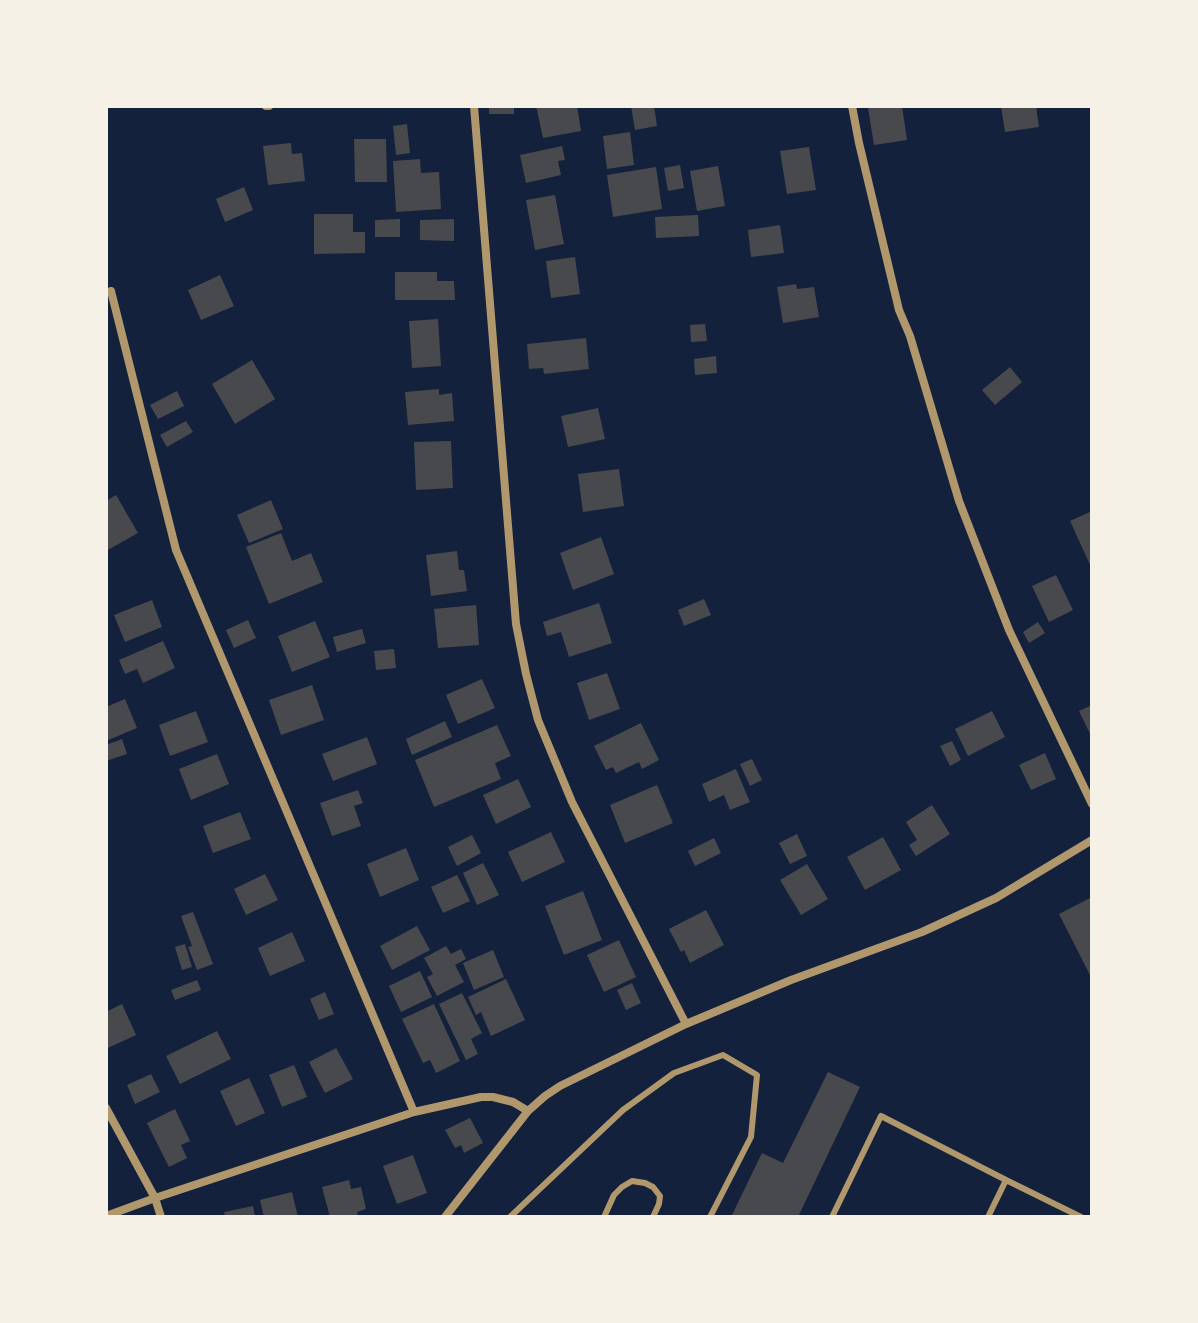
<!DOCTYPE html>
<style>
body{margin:0}
#map{position:relative;width:1198px;height:1323px;overflow:hidden;background:#14213d;font-family:Roboto,sans-serif}
canvas{display:block}
.frame{position:absolute;inset:0;border:108px solid #f6f1e7;pointer-events:none}
</style>
<div id="map">
<canvas width="1198" height="1323"></canvas>
<div class="frame"></div>
</div>
<script>
const g = document.querySelector('canvas').getContext('2d');
g.lineJoin = 'round';
function fill(path, color) { g.fillStyle = color; g.fill(path, 'evenodd'); }
const poly = rows => new Path2D(rows.map(r => 'M' + r).join(''));
function stroke(path, color, width, dash) { g.strokeStyle = color; g.lineWidth = width; g.lineCap = dash ? 'butt' : 'round'; g.setLineDash(dash || []); g.stroke(path); }
fill(poly([
 [489,106,514,106,514,114,489,114],
 [536,106,577,106,581,131,543,138],
 [631,106,654,106,657,126,635,130],
 [882,106,902,106,907,140,874,145,868,108],
 [1001,106,1036,106,1039,127,1005,132],
 [407,124,410,153,396,155,393,126],
 [630,132,634,165,607,169,603,136],
 [354,139,386,139,387,182,355,182],
 [291,143,292,154,302,153,305,181,268,185,263,146],
 [562,146,565,160,558,161,561,175,526,183,520,155],
 [809,147,816,190,787,194,780,151],
 [420,159,421,173,439,172,441,209,396,212,393,161],
 [680,165,684,188,668,191,664,168],
 [718,166,725,206,697,211,690,171],
 [656,167,662,209,613,217,607,175],
 [244,187,253,210,225,222,216,199],
 [555,195,564,244,535,250,526,200],
 [314,214,353,214,353,232,365,232,365,253,314,254],
 [698,215,699,236,656,238,655,217],
 [400,219,400,237,375,237,375,220],
 [454,219,454,241,420,240,420,220],
 [780,225,784,253,751,257,748,230],
 [575,257,580,294,551,298,546,261],
 [395,272,437,272,437,281,454,281,455,300,395,300],
 [220,275,234,306,201,320,188,290],
 [796,284,797,289,814,287,819,317,783,323,777,287],
 [438,319,441,366,412,368,409,321],
 [705,324,707,341,691,342,690,325],
 [586,338,589,369,544,374,543,368,529,369,527,344],
 [716,356,717,373,695,375,694,359],
 [252,360,275,399,235,424,212,384],
 [1010,367,1022,382,995,405,982,390],
 [439,389,439,395,452,393,454,421,408,425,405,392],
 [177,391,184,406,158,419,150,405],
 [598,408,605,439,568,447,561,416],
 [186,421,193,432,167,447,160,435],
 [451,441,453,488,416,490,414,442],
 [619,469,624,506,583,512,578,474],
 [116,495,138,533,106,551,106,501],
 [271,500,283,529,249,543,237,515],
 [1092,511,1092,569,1070,521],
 [281,533,292,561,311,553,323,582,269,604,246,547],
 [601,537,614,574,573,590,560,553],
 [457,551,459,570,464,570,467,591,431,596,426,555],
 [1056,575,1073,610,1049,622,1032,586],
 [704,599,711,615,684,626,678,610],
 [152,600,162,627,125,642,114,615],
 [599,603,612,643,569,657,561,632,547,636,543,622],
 [476,605,479,645,438,648,434,609],
 [248,620,256,638,234,648,226,630],
 [315,621,330,657,292,672,278,636],
 [1038,622,1045,633,1029,643,1023,632],
 [362,629,366,643,337,652,333,637],
 [163,641,175,668,143,683,137,669,125,674,119,660],
 [394,649,396,668,376,670,374,651],
 [607,673,620,709,589,720,577,683],
 [482,679,495,708,458,724,446,695],
 [312,685,324,720,281,735,269,700],
 [125,699,137,728,106,741,106,707],
 [1092,705,1092,738,1079,711],
 [196,711,208,742,170,756,159,725],
 [992,711,1005,737,968,756,955,729],
 [445,721,452,737,412,755,406,739],
 [641,723,659,760,642,769,639,762,616,773,613,767,606,770,594,746],
 [497,725,511,756,495,763,501,779,434,807,415,760],
 [367,737,377,764,333,781,322,754],
 [122,739,127,754,106,761,106,745],
 [952,741,961,760,950,766,940,746],
 [1045,753,1056,779,1031,790,1019,765],
 [217,754,229,784,191,800,179,769],
 [752,759,762,780,750,786,740,764],
 [736,769,750,802,730,810,724,795,709,802,702,784],
 [518,779,531,807,496,824,483,795],
 [657,785,673,823,625,843,610,805],
 [358,790,363,803,354,806,361,826,332,836,320,803],
 [932,805,950,834,916,856,909,845,917,840,906,822],
 [240,812,251,839,213,853,203,826],
 [551,832,565,862,522,882,508,852],
 [797,834,807,856,790,864,779,843],
 [472,835,481,853,457,866,448,847],
 [883,837,901,870,865,890,847,857],
 [714,838,721,853,695,866,688,851],
 [406,848,419,880,380,897,367,864],
 [483,863,499,895,477,905,463,873],
 [807,864,828,899,801,915,780,880],
 [265,874,278,900,246,915,234,889],
 [457,875,470,901,443,913,431,887],
 [583,891,602,940,564,955,545,906],
 [1092,897,1092,979,1059,914],
 [706,910,724,945,690,963,684,950,681,952,669,929],
 [193,912,213,964,197,970,188,947,192,946,181,916],
 [417,926,430,950,392,970,380,946],
 [292,932,305,961,270,976,258,948],
 [619,940,636,977,604,992,587,955],
 [185,944,192,967,182,970,175,947],
 [446,946,451,954,461,949,466,959,455,965,464,982,437,996,427,977,433,974,424,958],
 [493,950,504,977,474,990,463,963],
 [420,971,432,997,401,1012,389,986],
 [506,979,525,1020,491,1036,481,1012,476,1015,468,997],
 [197,980,201,990,175,1000,171,990],
 [632,983,641,1003,626,1010,617,990],
 [325,992,334,1014,319,1020,310,999],
 [462,993,482,1033,471,1039,478,1054,466,1060,439,1004],
 [122,1004,136,1035,106,1049,106,1012],
 [434,1004,460,1061,436,1073,430,1060,423,1063,402,1019],
 [217,1031,231,1059,180,1084,166,1056],
 [336,1048,353,1079,325,1093,309,1062],
 [294,1065,307,1097,282,1107,269,1075],
 [828,1072,860,1087,798,1217,731,1217,762,1153,783,1163],
 [151,1074,160,1092,135,1104,127,1085],
 [249,1078,265,1113,236,1126,220,1091],
 [175,1109,190,1141,181,1145,187,1158,169,1167,147,1123],
 [470,1118,483,1143,464,1153,461,1145,455,1148,445,1130],
 [413,1155,427,1193,397,1204,383,1166],
 [349,1180,351,1189,361,1187,366,1209,357,1212,358,1217,330,1217,322,1187],
 [292,1192,298,1217,264,1217,260,1200],
 [253,1206,255,1217,225,1217,224,1212]
]), '#48494c');
stroke(poly([
 [510,1217,623,1110,674,1073,723,1055,757,1075,751,1137,710,1217],
 [604,1217,614,1195,622,1187,632,1181,645,1183,653,1187,660,1196,659,1204,653,1217],
 [832,1217,881,1116,1006,1180],
 [988,1217,1006,1180,1081,1217]
]), '#b1986c', 6);
stroke(poly([
 [266,106,269,106],
 [474,106,516,624,526,674,538,720,572,802,686,1024],
 [852,106,859,143,899,310,910,336,959,501,1009,630,1092,804],
 [111,291,176,550,414,1112],
 [106,1108,155,1198,161,1217],
 [106,1216,155,1198,414,1112,481,1097,493,1097,513,1102,528,1111],
 [445,1217,528,1111,545,1096,560,1086,686,1024,791,980,922,932,996,898,1092,840]
]), '#b1986c', 8);
</script>
